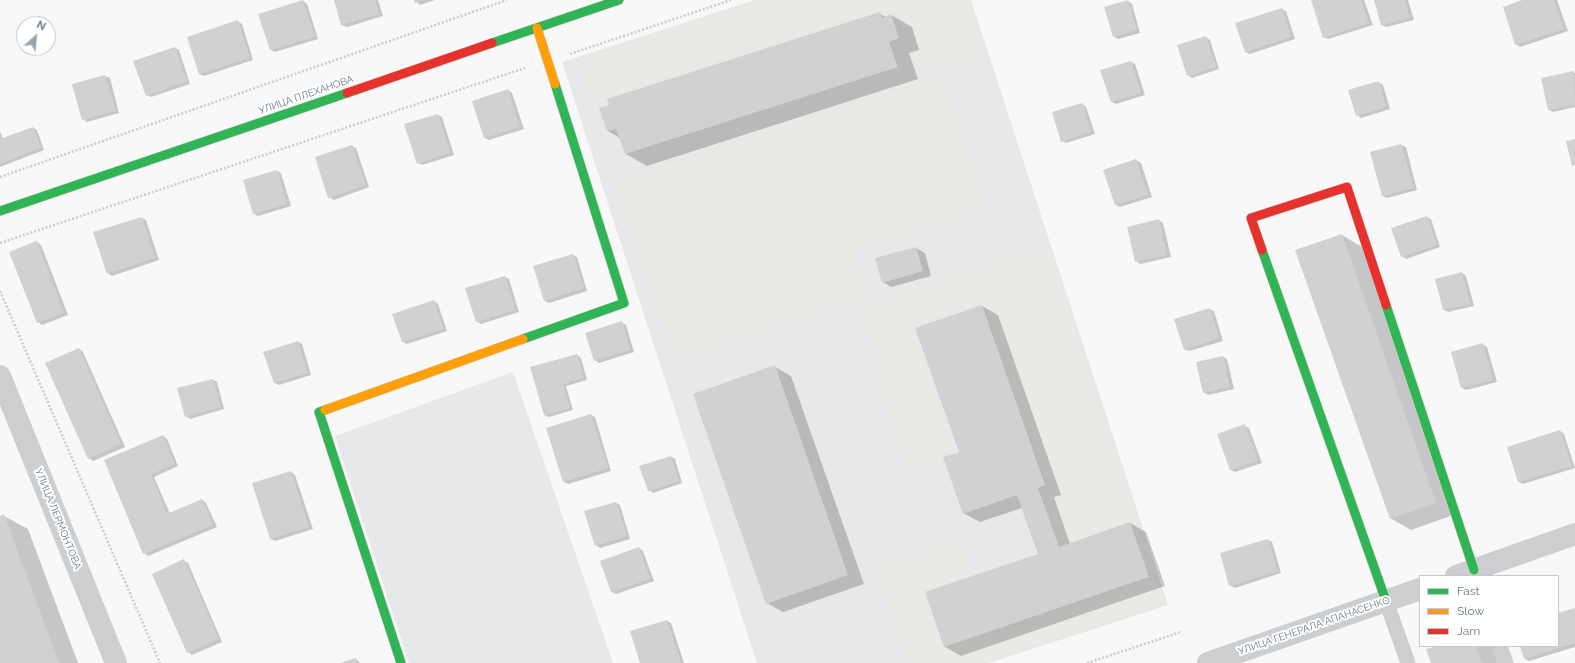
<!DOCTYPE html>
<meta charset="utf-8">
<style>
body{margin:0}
#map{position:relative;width:1575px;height:663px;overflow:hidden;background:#f8f8f8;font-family:Raleway,sans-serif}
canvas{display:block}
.legend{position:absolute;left:1419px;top:575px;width:140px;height:72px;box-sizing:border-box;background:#fff;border:1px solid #c3c9cf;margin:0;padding:5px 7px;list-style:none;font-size:12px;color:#6a7886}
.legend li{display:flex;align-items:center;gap:8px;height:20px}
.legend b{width:20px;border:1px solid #c3c9cf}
.north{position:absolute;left:16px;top:16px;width:40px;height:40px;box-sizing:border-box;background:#fff;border:1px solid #c3c9cf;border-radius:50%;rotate:27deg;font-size:11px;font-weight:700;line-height:16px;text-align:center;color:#6a7886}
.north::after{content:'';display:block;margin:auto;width:14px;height:18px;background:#9ca5ae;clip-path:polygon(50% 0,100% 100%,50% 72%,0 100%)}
</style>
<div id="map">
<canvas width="1575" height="663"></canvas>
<ul class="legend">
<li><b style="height:5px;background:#30b455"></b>Fast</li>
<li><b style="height:5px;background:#ff9f0a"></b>Slow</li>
<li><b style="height:5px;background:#e5322d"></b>Jam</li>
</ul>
<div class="north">N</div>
</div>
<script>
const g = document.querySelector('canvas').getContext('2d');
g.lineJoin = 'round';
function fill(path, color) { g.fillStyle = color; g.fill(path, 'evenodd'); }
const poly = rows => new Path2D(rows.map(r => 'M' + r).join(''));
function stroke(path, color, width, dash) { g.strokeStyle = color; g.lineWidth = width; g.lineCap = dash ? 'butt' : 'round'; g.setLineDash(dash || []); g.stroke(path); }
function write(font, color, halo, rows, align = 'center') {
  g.font = font + ' Raleway,sans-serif'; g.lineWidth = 4; g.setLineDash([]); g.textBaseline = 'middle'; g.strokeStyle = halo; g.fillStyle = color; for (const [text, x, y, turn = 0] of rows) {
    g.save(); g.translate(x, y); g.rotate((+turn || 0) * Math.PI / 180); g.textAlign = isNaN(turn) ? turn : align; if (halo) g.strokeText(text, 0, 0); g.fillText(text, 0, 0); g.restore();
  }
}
fill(poly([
 [755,0,971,0,1168,605,989,663,757,663,562,62],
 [513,372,613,663,409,663,335,436]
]), '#e7e8e9');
fill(poly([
 [771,0,967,0,983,49,918,70,896,4,592,101,579,62],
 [943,77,986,207,853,251,868,295,675,357,616,181],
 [1047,250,1136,517,1060,542,1044,491,1049,489,986,298,912,323,954,451,906,466,872,364,879,361,862,311],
 [962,542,973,573,922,591,942,649,1156,579,1164,602,979,663,908,663,877,571]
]), '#e7eae5');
fill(poly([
 [335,0,378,0,383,16,347,27,342,25],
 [415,0,435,0,420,5],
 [1312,0,1364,0,1373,25,1328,39,1324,37],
 [1375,0,1408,0,1414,20,1386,27,1382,25],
 [1526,0,1557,0,1568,31,1520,47,1516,44],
 [303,1,307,4,318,39,275,52,271,50],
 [1128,1,1132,4,1140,33,1118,39,1114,37],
 [1282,9,1286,11,1295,39,1250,54,1245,52],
 [880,14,886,17,891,15,912,27,919,50,909,53,918,79,647,166,626,154,620,138,608,131,610,105],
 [238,22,242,24,253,60,204,76,199,74],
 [1206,37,1210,40,1219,69,1192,78,1188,75],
 [175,48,179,50,190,84,151,97,147,95],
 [1131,62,1135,64,1145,95,1116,104,1112,102],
 [1575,73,1575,107,1553,112,1549,110,1542,79],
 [105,76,110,78,119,113,87,122,83,119,73,85],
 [1378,82,1383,85,1390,109,1361,118,1357,115],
 [508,90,512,93,524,129,489,140,485,138,474,102],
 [1082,104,1086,107,1095,134,1066,143,1062,141],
 [438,115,442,117,454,155,422,165,418,163],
 [33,128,37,130,44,150,0,167,0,131,3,139],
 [1401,145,1406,147,1417,190,1387,198,1383,196,1371,153],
 [352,146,356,148,369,187,334,200,329,197],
 [1136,160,1141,163,1152,197,1120,207,1116,205,1105,171],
 [277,171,281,173,291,206,258,216,254,214],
 [1427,217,1431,219,1440,247,1406,259,1402,256],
 [142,218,146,220,159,260,112,276,108,273],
 [1159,220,1163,223,1171,257,1140,264,1136,261],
 [1342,235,1362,247,1456,514,1411,530,1390,518],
 [37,242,41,245,68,315,42,325,38,322],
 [916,248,925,253,931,276,891,287,883,282],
 [573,255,577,257,587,291,549,303,545,301],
 [1462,273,1466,276,1474,306,1448,312,1444,310],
 [505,277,509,279,519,312,481,324,476,321],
 [434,301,438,304,447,331,407,344,403,342],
 [982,306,998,315,1061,495,1054,497,1070,544,1130,523,1146,532,1165,586,961,656,945,647,927,593,1039,555,1022,508,980,522,963,513,960,453,917,328],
 [1209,309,1214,311,1223,341,1189,351,1184,349],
 [622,323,626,325,634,352,599,363,595,360],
 [298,342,302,344,311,375,279,385,275,383],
 [1483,344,1487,347,1497,382,1466,390,1462,388],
 [79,349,83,352,125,447,93,461,89,458],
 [577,355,581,358,587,380,566,386,573,410,549,417,544,415],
 [1223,357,1227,359,1234,389,1208,395,1204,392],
 [775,367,791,376,864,584,783,612,767,603],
 [213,380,217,382,224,409,190,419,186,416],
 [590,415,595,417,611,471,568,484,564,482],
 [1245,426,1249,428,1262,463,1235,472,1231,470,1219,435],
 [1560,431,1564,434,1575,468,1523,484,1519,482,1508,448],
 [163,436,167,439,178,466,154,477,170,514,202,500,206,503,217,527,148,556,144,553,105,460],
 [671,457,675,459,682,483,653,493,649,490],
 [291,472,295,475,313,529,275,541,271,539],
 [616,503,620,505,630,539,600,548,596,545],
 [4,516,28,529,78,663,0,663,0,517],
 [1268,540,1272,542,1281,573,1235,588,1230,585],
 [639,548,643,551,654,581,616,594,611,591],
 [184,561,188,563,222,642,192,655,188,652],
 [1575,609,1575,647,1529,661,1525,659,1521,646,1558,646,1558,614],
 [667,621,671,623,684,663,641,663],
 [1440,646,1491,646,1493,647,1498,663,1432,663],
 [356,659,360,663,343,663]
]), '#0003');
fill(poly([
 [303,0,315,37,270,50,258,14],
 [334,0,375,0,379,14,341,25],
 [414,0,424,0,415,3],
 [1128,0,1137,30,1113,37,1104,7],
 [1311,0,1361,0,1369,23,1323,38],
 [1374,0,1405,0,1410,18,1381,25],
 [1522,0,1554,0,1564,29,1515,45,1503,7],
 [1282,8,1291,37,1245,52,1235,23],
 [880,12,882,18,891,14,899,38,889,42,898,67,625,154,616,129,607,131,599,108,609,105,607,99],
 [238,20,250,58,199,74,187,37],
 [1206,36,1216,67,1187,76,1177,45],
 [175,47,187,81,146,96,133,61],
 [1131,61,1141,93,1111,102,1100,70],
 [1574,71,1575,105,1548,110,1541,78],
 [105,75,116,111,82,120,72,84],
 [1379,81,1386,107,1356,116,1348,90],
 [508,89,520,127,484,138,472,101],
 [1082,103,1091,132,1061,142,1052,112],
 [438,114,450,153,417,164,404,124],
 [33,127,41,148,0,164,0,139],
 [1575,139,1575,165,1572,166,1566,141],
 [1401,144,1414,188,1382,196,1370,152],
 [352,145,366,185,328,198,315,157],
 [1136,159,1148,195,1115,205,1103,170],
 [277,170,287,204,253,214,243,180],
 [1427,216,1437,245,1401,257,1391,228],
 [142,217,155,258,107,274,93,232],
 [1159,219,1167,255,1135,262,1127,227],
 [1342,234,1436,503,1390,519,1295,250],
 [37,241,64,313,37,323,9,252],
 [916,247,923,271,882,283,875,258],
 [573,254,584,288,544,301,533,266],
 [1462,272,1470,304,1443,310,1435,279],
 [505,276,515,310,476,322,465,288],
 [434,300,444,329,402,342,392,314],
 [982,305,1045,485,1038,488,1059,547,1130,522,1149,577,944,647,925,592,1038,554,1017,495,963,514,943,457,959,452,915,328],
 [1210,308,1219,338,1184,350,1174,319],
 [622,321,630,350,594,361,585,333],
 [298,341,308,373,274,383,263,352],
 [1483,343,1493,380,1461,388,1451,352],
 [79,348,121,444,88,459,45,363],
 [577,354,584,378,563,384,570,408,544,415,530,367],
 [1223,356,1230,387,1203,393,1196,362],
 [775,365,848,575,766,604,693,394],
 [213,379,221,407,185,417,177,388],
 [591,414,608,468,563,482,546,428],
 [1245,424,1258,461,1230,470,1217,434],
 [1560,430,1572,466,1518,482,1507,447],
 [163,435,175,464,151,474,167,514,202,499,213,525,143,554,104,460],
 [671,456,679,481,648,491,639,466],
 [291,471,309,527,270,539,252,483],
 [616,502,627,536,595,546,584,511],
 [4,514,59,663,0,663,0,516],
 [1268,539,1278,571,1229,586,1220,553],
 [639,547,650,579,611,592,600,561],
 [184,559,219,639,187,653,152,574],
 [1575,608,1575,643,1524,659,1520,646,1558,646,1558,613],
 [667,620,681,663,640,663,630,631],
 [1437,646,1476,646,1482,663,1431,663,1426,649],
 [356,658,357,663,340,663]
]), '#cfd1d2');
const fast = poly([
 [492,43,619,0],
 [0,211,347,93],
 [1262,250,1386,601],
 [1386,305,1474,570],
 [523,339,624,303,555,84],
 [325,410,319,412,401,663]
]);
const slow = poly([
 [537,28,555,84],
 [325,410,523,339]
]);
const jam = poly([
 [347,93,492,43],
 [1262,250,1251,218,1347,187,1386,305]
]);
stroke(fast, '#d5d6d7', 10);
stroke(slow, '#d5d6d7', 10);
stroke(jam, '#d5d6d7', 10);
stroke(poly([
 [570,54,731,0],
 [0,177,507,0],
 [0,243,525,68],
 [0,291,160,663],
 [1087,663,1181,632]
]), '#cbcccd', 2.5, [2, 2]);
stroke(poly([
 [1386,601,1408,663],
 [1500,646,1506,663]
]), '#cdcecf', 15);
stroke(poly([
 [0,376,116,663],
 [1456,576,1575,534],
 [1208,663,1420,589]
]), '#cdcecf', 22);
stroke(fast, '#30b455', 9);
stroke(slow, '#ff9f0a', 9);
stroke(jam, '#e5322d', 9);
write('10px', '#6a7886', '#fff', [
 ["УЛИЦА ПЛЕХАНОВА",306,95,-19],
 ["УЛИЦА ЛЕРМОНТОВА",58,519,68],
 ["УЛИЦА ГЕНЕРАЛА АПАНАСЕНКО",1314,626,-19]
]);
</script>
